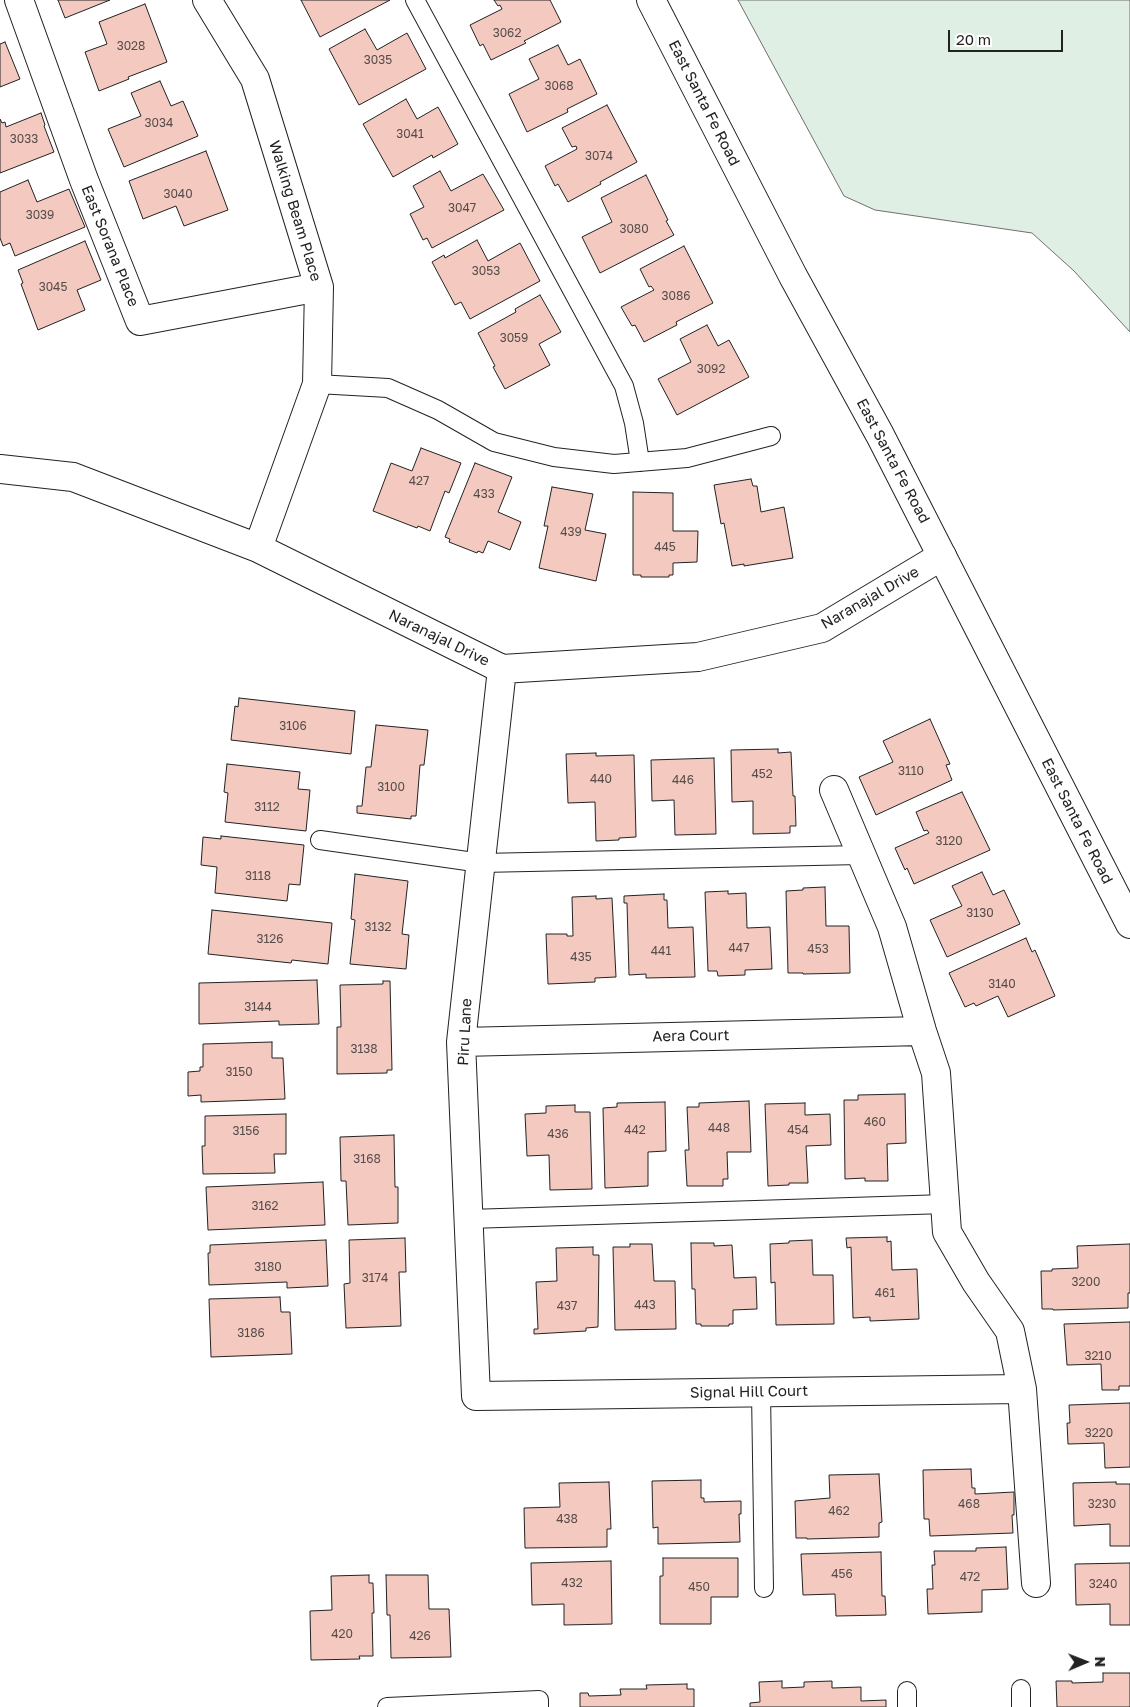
<!DOCTYPE html>
<style>
body{margin:0}
#map{position:relative;width:1130px;height:1707px;overflow:hidden;background:#fff;font-family:"Golos Text",sans-serif}
canvas{display:block}
.north{position:absolute;left:1060px;top:1637px;width:50px;height:50px;-webkit-text-stroke:4px #fff;paint-order:stroke;rotate:89deg;font-size:14px;font-weight:700;line-height:20px;text-align:center;color:#222}
.north::after{content:'';display:block;margin:auto;width:18px;height:22px;background:#222;clip-path:polygon(50% 0,100% 100%,50% 72%,0 100%)}
.scale{position:absolute;left:948px;top:30px;width:115px;height:22px;box-sizing:border-box;border:2px solid #222;border-top:0;padding-left:6px;font-size:15px;line-height:18px;white-space:nowrap;color:#222;-webkit-text-stroke:4px #fff;paint-order:stroke}
</style>
<div id="map">
<canvas width="1130" height="1707"></canvas>
<div class="north">N</div>
<div class="scale">20 m</div>
</div>
<script>
const g = document.querySelector('canvas').getContext('2d');
g.lineJoin = 'round';
function fill(path, color) { g.fillStyle = color; g.fill(path, 'evenodd'); }
const poly = rows => new Path2D(rows.map(r => 'M' + r).join(''));
function stroke(path, color, width, dash) { g.strokeStyle = color; g.lineWidth = width; g.lineCap = dash ? 'butt' : 'round'; g.setLineDash(dash || []); g.stroke(path); }
function write(font, color, halo, rows, align = 'center') {
  g.font = font + ' "Golos Text",sans-serif'; g.lineWidth = 4; g.setLineDash([]); g.textBaseline = 'middle'; g.strokeStyle = halo; g.fillStyle = color; for (const [text, x, y, turn = 0] of rows) {
    g.save(); g.translate(x, y); g.rotate((+turn || 0) * Math.PI / 180); g.textAlign = isNaN(turn) ? turn : align; if (halo) g.strokeText(text, 0, 0); g.fillText(text, 0, 0); g.restore();
  }
}
const green = poly([
 [738,0,1130,0,1130,332,1074,271,1032,233,875,210,844,196,738,0]
]);
fill(green, '#e0efe3');
stroke(green, '#6f6f6f', 1);
const building = poly([
 [58,0,110,0,65,18,58,0],
 [301,0,390,0,320,37,301,0],
 [494,0,550,0,561,22,524,41,526,43,491,60,483,44,480,46,470,25,502,9,500,5,498,6,494,0],
 [145,4,167,62,128,77,129,79,99,91,85,52,107,44,99,22,145,4],
 [365,29,377,50,407,33,426,69,359,105,329,49,365,29],
 [5,42,20,79,0,87,0,44,5,42],
 [558,45,568,65,580,59,597,94,567,109,568,112,527,132,509,94,539,79,529,59,558,45],
 [160,81,171,106,183,101,198,136,124,167,108,129,141,116,131,93,160,81],
 [406,99,417,119,438,107,458,144,433,158,432,155,393,177,363,124,406,99],
 [607,105,637,162,600,182,601,184,568,202,558,184,555,186,545,166,577,149,576,146,572,147,562,128,607,105],
 [41,113,45,125,44,126,54,152,0,173,0,119,2,123,5,122,6,127,41,113],
 [206,151,228,210,184,226,176,206,143,219,129,181,206,151],
 [440,171,451,191,483,174,504,210,432,248,427,238,423,240,410,214,424,207,413,186,440,171],
 [646,175,668,220,666,221,674,235,600,273,582,237,612,222,601,198,646,175],
 [28,180,37,202,69,189,85,227,15,256,10,243,3,246,0,238,0,192,28,180],
 [477,240,488,261,520,243,540,281,470,319,461,302,455,305,432,262,444,255,445,258,477,240],
 [85,241,101,280,77,290,85,310,38,330,21,284,23,283,18,270,85,241],
 [684,246,713,303,676,322,677,325,644,342,635,325,632,326,621,307,654,290,651,286,649,287,640,269,684,246],
 [540,295,561,332,539,344,550,365,505,389,493,367,495,366,478,333,516,312,515,309,540,295],
 [707,325,718,346,729,340,749,377,677,415,658,379,691,362,680,339,707,325],
 [421,448,461,463,449,493,445,491,430,531,418,526,417,528,373,511,391,463,412,471,421,448],
 [475,463,512,477,498,512,521,522,510,550,488,541,483,553,478,551,477,553,449,542,450,539,445,537,475,463],
 [751,479,753,486,757,486,761,512,784,507,793,558,744,566,744,564,732,566,724,523,721,524,714,485,751,479],
 [552,487,593,494,585,530,606,534,596,581,539,568,548,526,544,526,552,487],
 [633,492,673,493,673,531,698,531,697,562,673,563,673,575,669,575,669,577,641,577,641,575,633,575,633,492],
 [239,698,355,711,351,754,231,740,235,706,238,707,239,698],
 [930,719,950,764,946,765,952,780,876,815,859,777,893,762,883,741,930,719],
 [376,725,428,730,424,765,420,765,416,816,411,816,411,819,357,813,357,806,362,806,366,767,371,767,376,725],
 [778,749,778,753,791,752,793,796,795,796,796,826,790,826,790,833,753,834,753,801,732,802,731,750,778,749],
 [596,753,596,756,634,755,636,837,619,838,619,840,596,841,595,802,568,803,566,754,596,753],
 [714,758,716,834,675,835,674,800,652,801,651,760,714,758],
 [227,764,300,772,298,789,310,790,306,831,225,822,228,793,224,792,227,764],
 [962,792,990,850,914,884,907,868,905,870,895,848,929,833,927,830,924,831,916,812,962,792],
 [221,836,304,845,300,885,289,884,287,901,215,893,217,867,201,865,203,837,221,839,221,836],
 [982,872,993,895,1004,890,1020,924,947,957,930,920,962,906,952,886,982,872],
 [355,874,408,881,402,934,409,935,406,969,350,964,355,920,351,919,355,874],
 [825,887,826,926,849,926,850,973,803,974,803,973,788,973,786,891,803,890,803,888,825,887],
 [728,891,728,894,746,893,747,928,770,927,772,969,745,970,745,975,718,976,717,971,708,971,705,892,728,891],
 [664,894,664,900,667,900,668,928,693,927,695,977,646,978,646,974,629,975,627,903,624,903,624,896,664,894],
 [596,896,596,899,612,898,616,977,595,978,595,982,548,984,546,934,567,934,567,936,573,936,572,897,596,896],
 [212,910,332,923,328,964,292,960,291,963,208,954,212,910],
 [1026,938,1032,952,1035,950,1055,996,1008,1017,998,996,976,1006,974,1003,965,1007,949,973,1026,938],
 [317,980,319,1024,279,1025,279,1021,199,1024,199,983,317,980],
 [383,981,390,981,392,1070,387,1070,387,1073,337,1074,337,1027,341,1027,340,985,383,984,383,981],
 [272,1042,272,1058,283,1058,285,1099,201,1102,201,1095,188,1096,188,1072,200,1071,200,1067,203,1067,203,1044,272,1042],
 [905,1094,906,1143,887,1144,888,1181,865,1181,865,1178,845,1179,844,1100,858,1100,858,1095,905,1094],
 [749,1101,751,1152,727,1152,728,1179,723,1179,723,1186,687,1186,685,1150,689,1150,687,1107,699,1107,699,1103,749,1101],
 [665,1102,666,1151,648,1152,648,1186,605,1188,603,1108,617,1107,617,1103,665,1102],
 [805,1103,805,1115,830,1114,831,1145,806,1146,808,1183,789,1183,789,1185,768,1186,765,1104,805,1103],
 [575,1105,575,1112,590,1112,592,1189,550,1190,549,1155,527,1156,525,1114,546,1113,546,1106,575,1105],
 [286,1114,286,1154,274,1154,275,1173,203,1174,202,1146,205,1146,205,1116,286,1114],
 [394,1135,395,1187,398,1187,398,1223,348,1225,346,1181,341,1181,340,1137,394,1135],
 [323,1182,325,1225,208,1230,206,1187,323,1182],
 [887,1237,887,1242,891,1241,892,1270,917,1269,919,1319,870,1321,870,1317,853,1318,851,1247,847,1248,846,1238,887,1237],
 [405,1238,406,1272,399,1272,401,1326,346,1328,344,1284,350,1283,349,1240,405,1238],
 [326,1240,328,1286,287,1288,287,1282,209,1285,208,1253,210,1253,210,1245,326,1240],
 [812,1240,813,1275,833,1275,834,1324,776,1325,775,1282,771,1283,770,1244,789,1243,789,1241,812,1240],
 [691,1243,714,1243,714,1246,732,1245,734,1278,756,1277,757,1309,733,1310,733,1324,729,1324,729,1326,701,1326,701,1324,696,1324,695,1289,692,1289,691,1243],
 [630,1244,652,1244,654,1281,675,1281,676,1329,615,1330,613,1247,630,1247,630,1244],
 [1130,1244,1130,1293,1128,1293,1128,1308,1053,1310,1053,1309,1042,1309,1041,1271,1052,1271,1052,1269,1078,1268,1077,1246,1130,1244],
 [593,1247,593,1255,599,1255,598,1327,586,1328,586,1331,534,1334,534,1329,538,1329,536,1282,557,1281,556,1248,593,1247],
 [280,1297,281,1312,290,1312,292,1354,211,1357,209,1299,280,1297],
 [1130,1322,1130,1386,1119,1386,1119,1390,1102,1390,1101,1364,1067,1365,1064,1324,1130,1322],
 [1130,1403,1130,1467,1105,1468,1104,1443,1068,1444,1067,1423,1070,1423,1069,1405,1130,1403],
 [971,1469,972,1488,975,1488,975,1494,1014,1492,1014,1515,1012,1515,1013,1533,930,1536,929,1519,924,1519,923,1470,971,1469],
 [879,1474,882,1522,879,1523,879,1537,807,1539,807,1538,796,1538,795,1501,830,1498,829,1475,879,1474],
 [701,1480,701,1498,704,1498,704,1502,741,1501,741,1514,739,1514,740,1542,658,1544,658,1527,653,1528,652,1481,701,1480],
 [609,1482,611,1529,607,1529,607,1547,525,1548,524,1508,560,1507,559,1483,609,1482],
 [1116,1482,1116,1484,1130,1484,1130,1546,1110,1546,1110,1524,1074,1526,1073,1483,1116,1482],
 [1006,1547,1008,1589,982,1590,982,1612,928,1614,927,1589,933,1589,932,1565,935,1565,934,1551,976,1551,976,1548,1006,1547],
 [881,1552,882,1596,885,1596,886,1615,836,1616,835,1594,803,1595,801,1554,881,1552],
 [663,1558,738,1558,738,1597,711,1597,711,1624,660,1624,660,1576,663,1576,663,1558],
 [611,1561,612,1624,564,1625,564,1604,532,1605,531,1563,611,1561],
 [1130,1563,1130,1625,1110,1625,1110,1604,1076,1605,1075,1564,1130,1563],
 [369,1575,369,1583,373,1583,374,1613,372,1613,373,1656,359,1656,360,1659,311,1660,310,1611,332,1610,331,1576,369,1575],
 [386,1575,428,1575,429,1609,449,1609,451,1657,391,1658,390,1615,387,1615,386,1575],
 [1103,1673,1130,1673,1130,1707,1057,1707,1056,1681,1072,1681,1072,1683,1103,1682,1103,1673],
 [782,1681,782,1688,804,1687,804,1682,832,1681,832,1688,861,1687,861,1701,886,1700,886,1707,750,1707,750,1703,760,1702,759,1682,782,1681],
 [687,1684,687,1689,694,1689,694,1707,580,1707,580,1693,588,1693,589,1696,621,1695,620,1689,647,1689,646,1685,687,1684]
]);
fill(building, '#f3c9c0');
stroke(building, '#222', 1);
const lane = poly([
 [415,0,624,386,634,423,640,462],
 [317,384,388,388,438,410,494,442,554,457,614,464,687,458,771,436],
 [320,840,481,863,861,855],
 [469,1219,946,1204],
 [761,1392,764,1588],
 [1021,1689,1021,1707],
 [907,1691,907,1707],
 [387,1707,539,1700,539,1707]
]);
const street = poly([
 [19,0,84,180,140,321,319,287],
 [207,0,255,79,319,287,317,384,258,548],
 [0,469,73,477,258,548,502,669,698,657,822,628,942,556],
 [502,669,461,1042,476,1396,1022,1389],
 [834,790,892,927,922,1031,936,1073,947,1232,976,1282,1010,1331,1022,1389,1036,1583],
 [461,1042,922,1031]
]);
const secondary = poly([
 [651,0,793,276,880,435,1130,924]
]);
stroke(lane, '#222', 20);
stroke(street, '#222', 30);
stroke(secondary, '#222', 30);
stroke(lane, '#fff', 18);
stroke(street, '#fff', 28);
stroke(secondary, '#fff', 28);
write('12px', '#564c4a', null, [
 ["3062",507,33],
 ["3028",131,46],
 ["3035",378,60],
 ["3068",559,86],
 ["3034",159,123],
 ["3041",410,134],
 ["3033",24,139],
 ["3074",599,156],
 ["3040",178,194],
 ["3047",462,208],
 ["3039",40,215],
 ["3080",634,229],
 ["3053",486,271],
 ["3045",53,287],
 ["3086",676,296],
 ["3059",514,338],
 ["3092",711,369],
 ["427",419,481],
 ["433",484,494],
 ["439",571,532],
 ["445",665,547],
 ["3106",293,726],
 ["3110",911,771],
 ["452",762,774],
 ["440",601,779],
 ["446",683,780],
 ["3100",391,787],
 ["3112",267,807],
 ["3120",949,841],
 ["3118",258,876],
 ["3130",980,913],
 ["3132",378,927],
 ["3126",270,939],
 ["447",739,948],
 ["453",818,949],
 ["441",661,951],
 ["435",581,957],
 ["3140",1002,984],
 ["3144",258,1007],
 ["3138",364,1049],
 ["3150",239,1072],
 ["460",875,1122],
 ["448",719,1128],
 ["442",635,1130],
 ["454",798,1130],
 ["3156",246,1131],
 ["436",558,1134],
 ["3168",367,1159],
 ["3162",265,1206],
 ["3180",268,1267],
 ["3174",375,1278],
 ["3200",1086,1282],
 ["461",885,1293],
 ["443",645,1305],
 ["437",567,1306],
 ["3186",251,1333],
 ["3210",1098,1356],
 ["3220",1099,1433],
 ["468",969,1504],
 ["3230",1102,1504],
 ["462",839,1511],
 ["438",567,1519],
 ["456",842,1574],
 ["472",970,1577],
 ["432",572,1583],
 ["3240",1103,1584],
 ["450",699,1587],
 ["420",342,1634],
 ["426",420,1636]
]);
write('15px', '#222', '#fff', [
 ["East Santa Fe Road",704,103,63],
 ["Walking Beam Place",295,211,73],
 ["East Sorana Place",110,246,68],
 ["East Santa Fe Road",893,461,62],
 ["Naranajal Drive",870,598,-30],
 ["Naranajal Drive",439,638,26],
 ["East Santa Fe Road",1077,821,63],
 ["Piru Lane",465,1032,-87],
 ["Aera Court",691,1036,-1],
 ["Signal Hill Court",749,1392,-1]
]);
</script>
